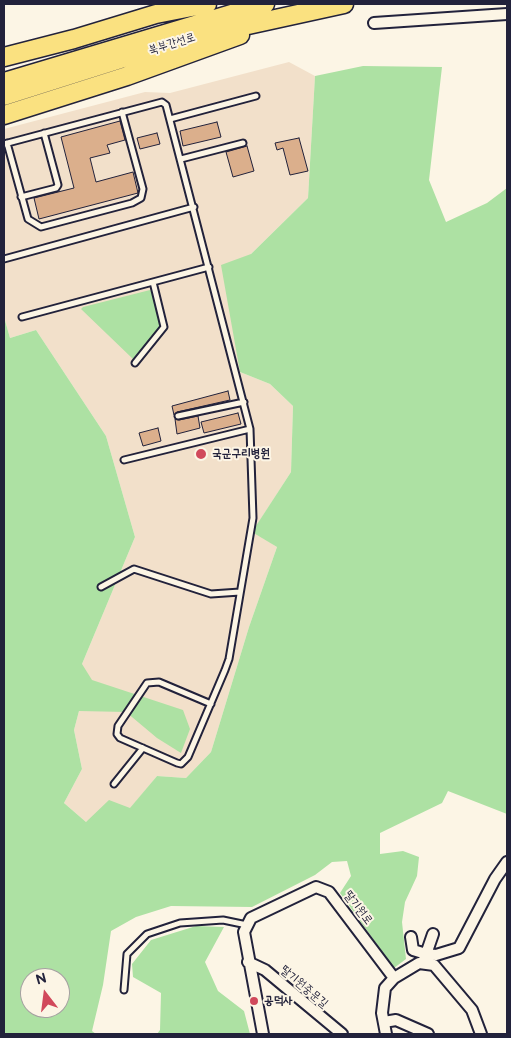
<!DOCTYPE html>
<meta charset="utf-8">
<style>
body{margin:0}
#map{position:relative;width:511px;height:1038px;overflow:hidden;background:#fcf5e5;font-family:"Balsamiq Sans",sans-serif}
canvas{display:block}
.frame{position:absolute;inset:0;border:5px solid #22223b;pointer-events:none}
.north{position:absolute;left:20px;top:968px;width:50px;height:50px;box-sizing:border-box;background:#fcf5e5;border:1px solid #a5a1a1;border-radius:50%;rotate:345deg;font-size:14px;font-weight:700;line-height:20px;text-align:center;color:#22223b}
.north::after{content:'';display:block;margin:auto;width:18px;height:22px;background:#d1495b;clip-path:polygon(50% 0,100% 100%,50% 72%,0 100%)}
</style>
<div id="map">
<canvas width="511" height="1038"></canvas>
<div class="frame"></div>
<div class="north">N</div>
</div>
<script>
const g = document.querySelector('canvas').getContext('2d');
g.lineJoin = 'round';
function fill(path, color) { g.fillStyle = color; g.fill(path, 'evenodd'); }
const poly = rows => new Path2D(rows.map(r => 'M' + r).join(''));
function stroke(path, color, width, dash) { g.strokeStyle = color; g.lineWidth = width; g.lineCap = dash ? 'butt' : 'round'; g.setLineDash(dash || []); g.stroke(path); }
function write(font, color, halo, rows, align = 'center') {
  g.font = font + ' "Balsamiq Sans","Poor Story",sans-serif'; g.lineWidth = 4; g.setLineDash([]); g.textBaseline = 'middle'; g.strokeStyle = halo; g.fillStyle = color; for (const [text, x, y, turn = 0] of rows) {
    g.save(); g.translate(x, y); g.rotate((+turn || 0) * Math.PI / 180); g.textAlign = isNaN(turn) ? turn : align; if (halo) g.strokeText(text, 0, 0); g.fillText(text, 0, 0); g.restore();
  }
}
fill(poly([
 [289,62,315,76,308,198,251,254,240,372,270,384,293,406,291,472,253,531,277,547,249,627,211,752,186,778,157,776,130,809,86,822,64,803,82,769,74,730,79,711,82,664,135,537,106,436,36,330,10,338,4,317,4,129,145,92,170,93]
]), '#f2e0ca');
fill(poly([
 [363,66,442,67,429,180,446,222,487,203,507,188,507,814,448,791,442,803,380,833,380,854,403,851,419,857,417,876,405,902,402,922,406,959,394,968,340,893,351,876,347,861,332,862,315,875,252,907,171,906,136,917,111,931,103,985,92,1031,96,1034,4,1034,4,317,10,338,36,330,106,436,135,537,82,664,92,680,183,710,190,729,181,753,157,738,126,712,79,711,74,730,82,769,64,803,86,822,109,800,130,808,157,776,186,778,211,752,249,627,277,547,252,532,291,472,293,406,270,384,240,372,221,265,251,254,308,198,315,76],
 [30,978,60,978,60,1008,30,1008],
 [150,290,153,293,162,325,133,359,81,309,83,307],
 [196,926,224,927,205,962,218,991,244,1011,250,1034,157,1034,160,1030,161,993,133,977,132,964,151,940]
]), '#ade1a3');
const building = poly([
 [120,121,125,140,107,145,110,153,90,158,96,182,133,172,138,193,39,219,34,198,74,188,61,137,120,121],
 [217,122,221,137,183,146,180,131,217,122],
 [157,133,160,144,140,149,137,138,157,133],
 [299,138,308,171,290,175,283,148,277,150,275,143,299,138],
 [247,146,254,171,233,177,226,152,247,146],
 [228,391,230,400,177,412,174,415,172,406,228,391],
 [238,413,241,424,204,433,201,422,238,413],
 [198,416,200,428,177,434,175,419,179,420,198,416],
 [158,428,161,441,143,446,139,433,158,428]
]);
fill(building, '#dbaf8c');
stroke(building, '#22223b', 1);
const lane = poly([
 [170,119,256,96],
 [7,143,28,219,41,227,132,203,141,198,143,189,122,112],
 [4,144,162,102,166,105,250,429,253,518,229,659,225,670,188,757,181,764,177,763,120,738,117,734,118,726,147,683,159,682,211,704],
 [181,159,243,143],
 [21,197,56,188,58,185,44,133],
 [4,259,194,207],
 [22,317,209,267],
 [135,363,164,327,153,282],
 [178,416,244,402],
 [124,460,250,429],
 [101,587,134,569,211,594,240,592],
 [114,784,143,748],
 [124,990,127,954,147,934,180,923,223,920,247,925]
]);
const street = poly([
 [374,23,507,14],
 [411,937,413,950,426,954,436,955,459,948,495,879,507,862],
 [424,960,433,934],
 [248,962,265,970,342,1034],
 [384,1022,396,1020,428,1034],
 [263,1034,244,932,251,918,316,887,329,892,394,978,419,963,434,965,472,1010,481,1034],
 [386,1034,382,1013,385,988,394,978]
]);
const highway = poly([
 [4,57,74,39,156,14,207,4],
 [4,82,265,4],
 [4,96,184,39,344,4],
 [4,115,127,76,240,35]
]);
stroke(lane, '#22223b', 9);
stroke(street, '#22223b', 14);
stroke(highway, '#22223b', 21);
stroke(lane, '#fcf5e5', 5);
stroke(street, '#fcf5e5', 10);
stroke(highway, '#fae180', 18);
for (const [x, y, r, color] of [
 [201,454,6,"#d1495b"],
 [254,1001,5,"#d1495b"]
]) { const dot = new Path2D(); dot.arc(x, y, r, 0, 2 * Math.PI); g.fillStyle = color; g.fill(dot); stroke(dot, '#fcf5e5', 2); }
write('12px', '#22223b', '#fcf5e5', [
 ["북부간선로",172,44,-17],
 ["딸기원로",358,908,53],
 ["딸기원중문길",304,987,40]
]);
write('bold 12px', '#22223b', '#fcf5e5', [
 ["국군구리병원",212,454],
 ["공덕사",264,1001]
], 'left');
</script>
